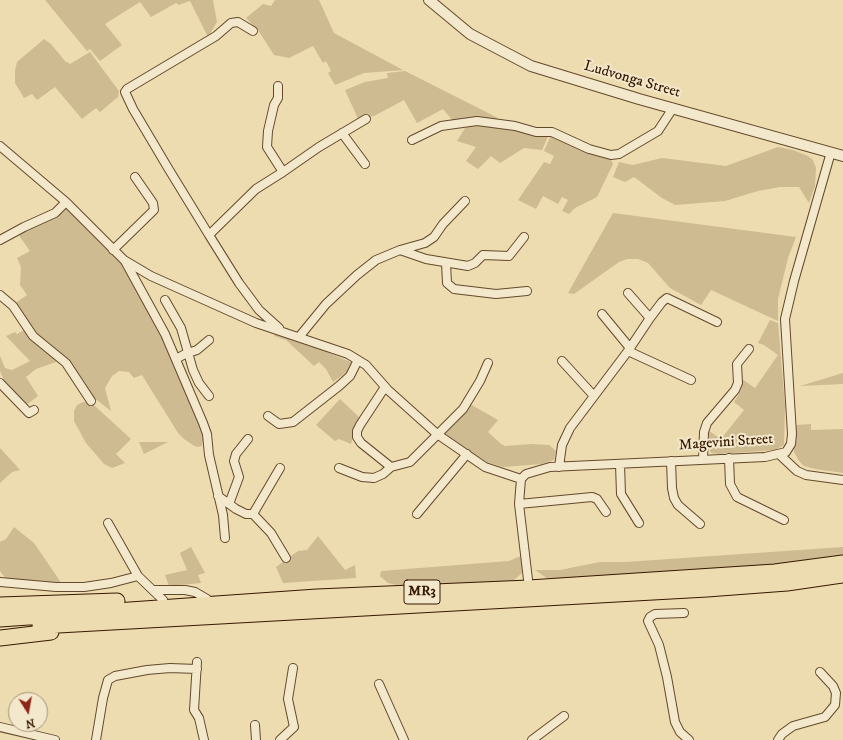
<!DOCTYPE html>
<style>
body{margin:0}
#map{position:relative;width:843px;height:740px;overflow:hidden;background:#eddcaf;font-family:"IM FELL DW Pica",serif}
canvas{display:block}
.north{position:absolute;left:8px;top:692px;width:40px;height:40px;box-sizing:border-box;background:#f3e8cb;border:1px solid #a7957a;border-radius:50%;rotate:169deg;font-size:11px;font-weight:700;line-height:16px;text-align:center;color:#361801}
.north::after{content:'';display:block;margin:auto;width:14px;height:18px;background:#8f2418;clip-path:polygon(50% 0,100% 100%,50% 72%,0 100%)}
</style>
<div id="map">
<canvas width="843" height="740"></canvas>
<div class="north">N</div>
</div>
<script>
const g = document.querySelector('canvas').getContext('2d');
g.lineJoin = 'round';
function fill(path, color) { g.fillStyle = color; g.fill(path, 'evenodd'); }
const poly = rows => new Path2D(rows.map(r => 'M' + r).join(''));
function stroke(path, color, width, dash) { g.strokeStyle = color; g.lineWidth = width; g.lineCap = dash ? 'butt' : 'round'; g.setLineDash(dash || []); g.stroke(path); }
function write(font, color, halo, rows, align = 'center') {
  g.font = font + ' "IM FELL DW Pica",serif'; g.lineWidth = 4; g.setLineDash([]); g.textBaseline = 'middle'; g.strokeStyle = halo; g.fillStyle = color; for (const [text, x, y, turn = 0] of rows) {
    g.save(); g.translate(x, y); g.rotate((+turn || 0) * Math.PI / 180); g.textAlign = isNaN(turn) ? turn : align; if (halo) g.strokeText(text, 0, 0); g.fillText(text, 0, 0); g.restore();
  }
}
fill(poly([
 [45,0,213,0,217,22,208,37,190,1,179,5,176,3,151,17,140,2,105,24,122,45,100,61,90,49,87,51],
 [275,0,319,0,334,33,403,70,364,73,335,85,328,73,331,71,326,61,323,63,313,46,289,58,274,55,258,30,246,18,263,4,271,6],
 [44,39,51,44,65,61,70,64,90,52,119,91,118,97,100,112,96,108,82,119,55,87,37,100,32,94,24,98,15,83,15,71,17,62],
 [405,71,498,118,497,121,453,121,443,109,417,123,404,100,374,116,367,117,359,121,345,90,365,82,388,78,387,73],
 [479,123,549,134,542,150,524,148,500,163,491,156,478,169,466,161,476,147,457,141,465,128,470,125],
 [551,135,610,157,613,164,597,197,575,208,569,214,562,211,568,200,562,197,558,204,543,196,536,209,518,200,544,162,550,164,554,156,544,151],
 [778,147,793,150,808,156,813,160,816,168,815,186,809,203,799,187,780,187,758,191,725,201,675,205,662,198,634,177,625,182,613,177,619,162,633,165,662,158,726,166],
 [66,206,124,265,163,337,197,416,203,438,202,446,197,447,193,445,184,439,178,433,142,375,134,378,129,372,119,371,112,376,105,388,111,411,89,394,45,345,14,304,27,295,20,285,21,267,17,258,30,251,20,237,19,234],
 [613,213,796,237,788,258,778,299,778,321,711,290,701,305,670,288,648,263,638,259,627,259,619,262,574,294,568,293],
 [770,320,778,323,785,405,784,445,775,450,719,454,711,453,709,449,709,431,721,439,744,410,734,402,741,390,742,379,755,388,778,355,764,345,758,343],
 [26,329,59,361,36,369,26,377,38,396,25,406,7,387,0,371,0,356,5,368,12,370,30,361,6,336,15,332,17,334],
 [276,331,353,363,351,369,333,382,326,369,319,362,314,366,286,340,274,336],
 [843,373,843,384,800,386],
 [340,399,360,418,357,422,351,444,339,439,335,441,316,425],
 [83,402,90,402,96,407,131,439,116,454,125,463,112,468,104,464,86,443,74,421,74,411,77,405],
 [470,404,498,420,488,432,501,444,505,446,532,444,549,445,556,451,554,460,542,464,503,467,487,462,465,449,443,432,456,423],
 [811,424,811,430,843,429,843,473,815,469,804,466,799,461,794,452,796,425],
 [139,442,168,442,144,454],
 [0,448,20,470,12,472,0,483],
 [14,527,34,543,62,584,6,579,0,571,0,542,6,539],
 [318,536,345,570,355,565,356,578,283,583,276,567,298,551,307,550],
 [191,547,205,573,198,575,201,583,169,586,165,575,187,570,180,553],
 [843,547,843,557,806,563,564,579,548,579,535,570,560,570,600,562,626,562],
 [523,555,524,566,522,573,514,580,505,583,404,587,388,583,380,576,381,571,509,561]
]), '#cebb91');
const minor = poly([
 [278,86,278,98,274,105,268,131,267,147,283,172,256,189,209,235,239,283,259,310,279,328],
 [342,133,365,164],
 [412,140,441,126,477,121,515,126,536,132,552,132,589,149,611,155,619,154,658,131,673,108],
 [0,146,66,202,124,260,151,276,256,323,348,354,366,365,388,390,437,434,485,467,521,479],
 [283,172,319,147,366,119],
 [209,235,168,168,133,109,125,92,127,89,216,36,231,23,238,22,253,31],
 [0,240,24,227,55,213,66,202],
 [113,250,154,210,153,203,135,177],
 [400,250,426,259,468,266,475,263,483,255,509,256,524,237],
 [125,261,165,334,203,423,207,434,209,455,223,515,225,538],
 [446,263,447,283,454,289,496,294,527,291],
 [0,295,13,306,33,336,66,363,91,401],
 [165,300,181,328,193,370,199,383,209,396],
 [602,314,630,348],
 [650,318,662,302,667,298,717,322],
 [299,337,326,304,357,275,376,260,400,250,425,243,434,237,443,224,465,201],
 [628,351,691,380],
 [176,359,185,354,197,350,209,340],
 [562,361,594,396],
 [0,383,29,413,34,410],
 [385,387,360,425,357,431,357,437,361,443,391,467],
 [268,416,279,424,293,422,339,386,350,376,358,360],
 [780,455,797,471,806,475,843,480],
 [729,458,730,484,737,497,784,520],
 [703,460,704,432,707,423,735,390,738,383,737,364,749,349],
 [671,461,672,488,674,498,678,505,700,524],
 [620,464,621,494,639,523],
 [559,467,562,445,570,428,628,351,650,318,628,293],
 [339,468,362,477,374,478,383,474,391,467,410,462,463,409,480,381,488,363],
 [218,496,236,509,246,514,253,514,280,468],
 [229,504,239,477,234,461,236,454,248,439],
 [519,504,592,497,597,499,606,512],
 [253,514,271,533,286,558],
 [417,514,467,454],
 [108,523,138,576,163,600],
 [0,582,56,587,84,587,111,583,138,576],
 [529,588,519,504,521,479,526,474,550,467,765,457,786,452,791,444,792,434,785,319,794,281,831,152],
 [153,590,185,590,195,592,207,599],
 [684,613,655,614,650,617,648,621,659,645,667,677,675,722,680,732,689,740],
 [197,662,194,710,199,718,204,740],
 [379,684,404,740],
 [255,725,256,740],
 [0,727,55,740],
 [96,740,103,698,108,680,115,676,147,670,170,668,197,669],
 [280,740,294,727,288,699,293,668],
 [532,740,564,716],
 [778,740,782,734,793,726,825,717,835,705,836,693,833,686,820,672]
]);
const tertiary = poly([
 [429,0,470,34,531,66,639,99,843,156]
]);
const motorway = poly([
 [0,605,117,601],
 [0,619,317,597,529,588,775,572,843,563],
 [40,626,707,589,787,583,843,575],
 [0,638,51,632]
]);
stroke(minor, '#64492c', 10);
stroke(tertiary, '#64492c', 12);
stroke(motorway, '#361801', 17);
stroke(minor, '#f3e8cb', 8);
stroke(tertiary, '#f3e8cb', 10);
stroke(motorway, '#eddcaf', 15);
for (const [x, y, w] of [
 [422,592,36]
]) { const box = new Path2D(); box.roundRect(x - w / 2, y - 12, w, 24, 3); g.fillStyle = '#f3e8cb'; g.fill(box); stroke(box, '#361801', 1); }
write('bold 14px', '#361801', null, [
 ["MR3",422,592]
]);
write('15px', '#361801', '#f3e8cb', [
 ["Ludvonga Street",632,80,16],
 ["Magevini Street",726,443,-4]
]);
</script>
